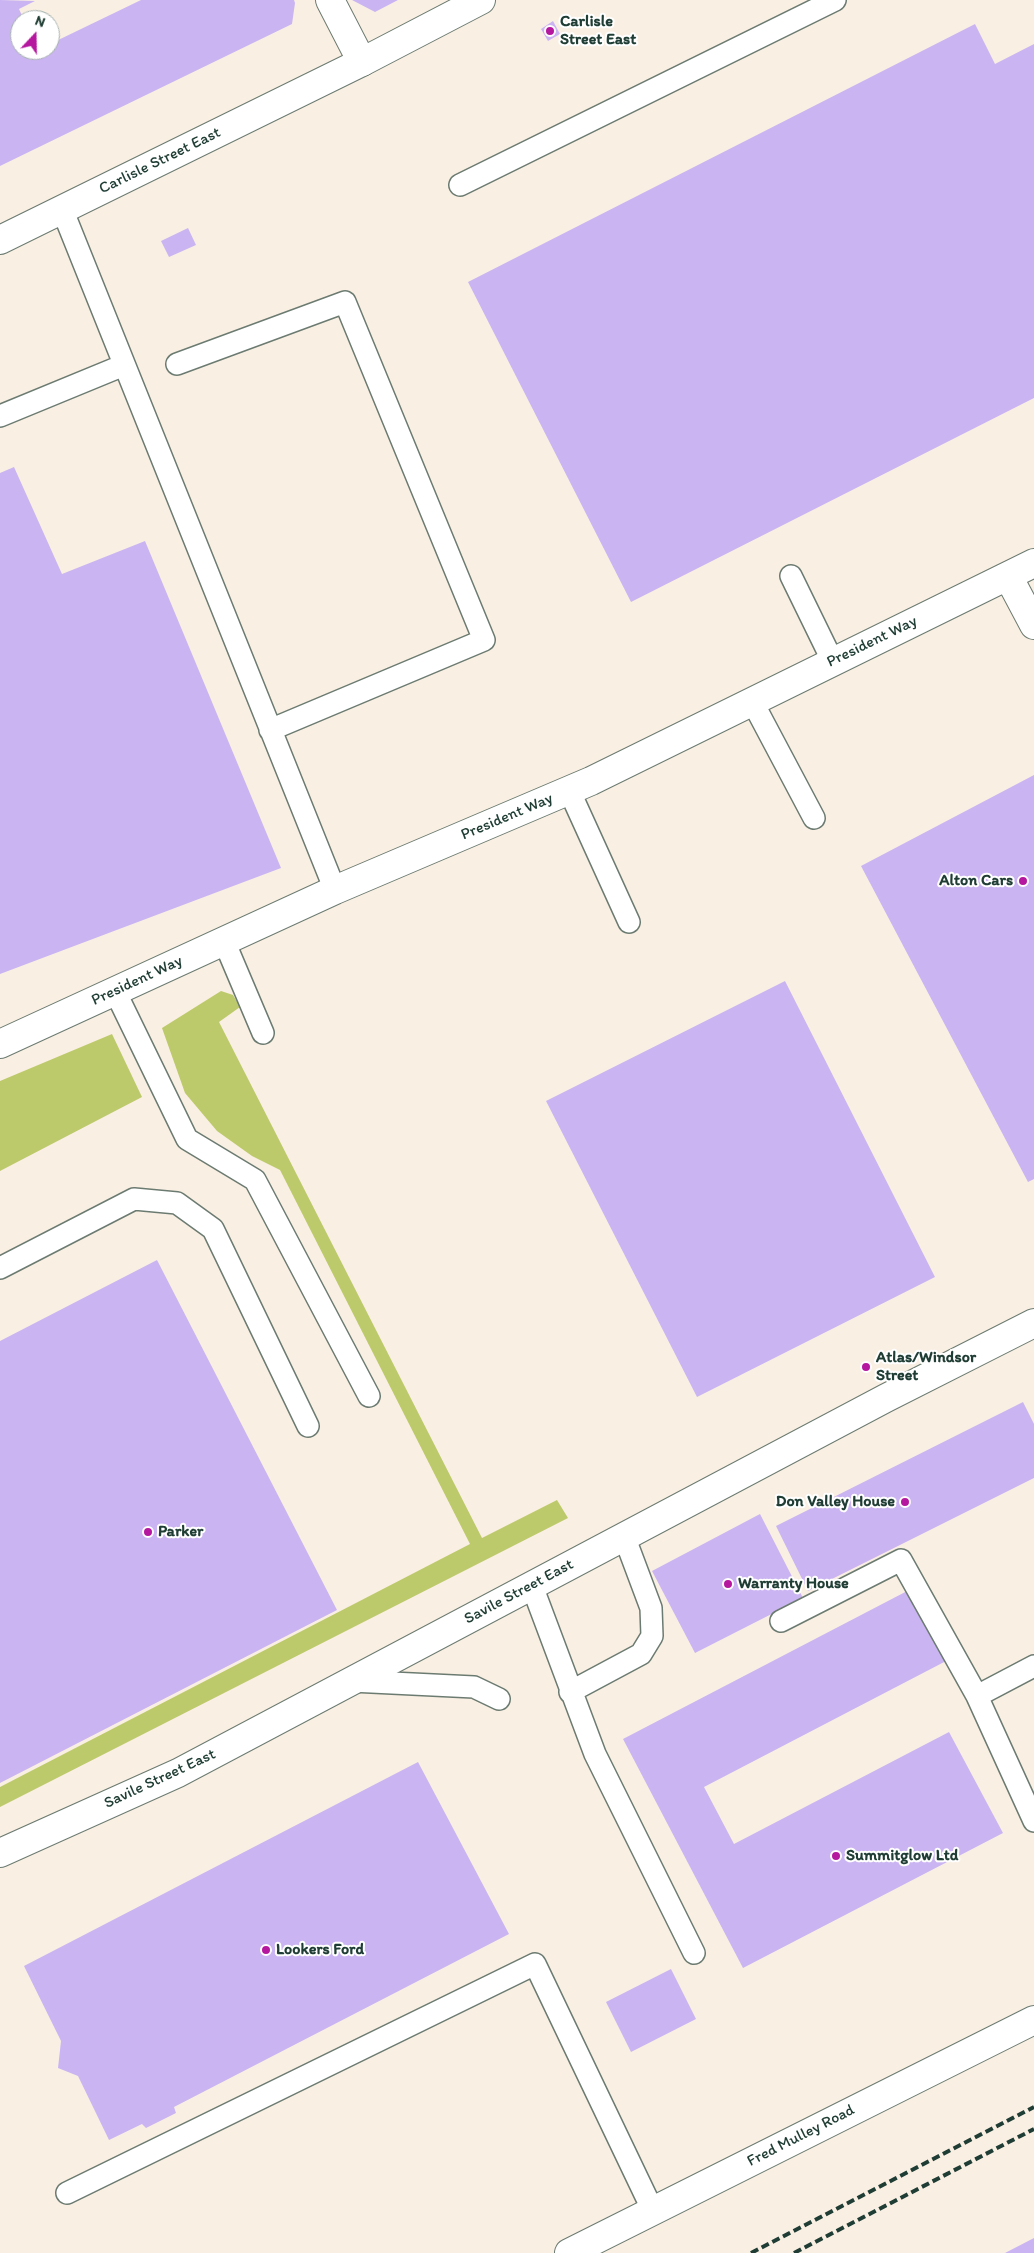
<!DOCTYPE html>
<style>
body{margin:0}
#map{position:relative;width:1034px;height:2253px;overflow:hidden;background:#faefe3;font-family:Itim,sans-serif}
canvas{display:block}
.north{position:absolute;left:10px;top:10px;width:50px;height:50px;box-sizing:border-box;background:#fff;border:1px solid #a5b1ae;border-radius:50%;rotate:21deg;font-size:14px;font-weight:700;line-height:20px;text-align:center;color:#1f3d34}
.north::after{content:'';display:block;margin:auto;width:18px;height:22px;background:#b5179e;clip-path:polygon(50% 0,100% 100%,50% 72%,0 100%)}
</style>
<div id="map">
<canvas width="1034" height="2253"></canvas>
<div class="north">N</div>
</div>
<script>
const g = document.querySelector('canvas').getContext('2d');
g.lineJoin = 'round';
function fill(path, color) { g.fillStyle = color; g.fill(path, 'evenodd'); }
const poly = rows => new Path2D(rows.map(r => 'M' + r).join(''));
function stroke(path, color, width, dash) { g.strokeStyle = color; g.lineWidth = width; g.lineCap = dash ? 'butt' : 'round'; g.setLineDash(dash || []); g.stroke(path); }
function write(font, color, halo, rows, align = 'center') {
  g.font = font + ' Itim,sans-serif'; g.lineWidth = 4; g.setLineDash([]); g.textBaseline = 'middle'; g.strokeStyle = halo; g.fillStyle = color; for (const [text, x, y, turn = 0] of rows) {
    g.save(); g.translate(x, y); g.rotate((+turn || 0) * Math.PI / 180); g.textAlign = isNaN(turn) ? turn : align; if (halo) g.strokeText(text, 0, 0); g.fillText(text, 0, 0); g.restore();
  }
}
fill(poly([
 [221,991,233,995,240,1007,219,1022,482,1538,557,1500,568,1518,0,1807,0,1787,470,1544,280,1170,252,1156,217,1131,185,1093,162,1028],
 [112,1034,142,1097,0,1171,0,1081]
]), '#bdca6b');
fill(poly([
 [0,0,35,1,19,9,24,20,20,20,20,50,50,50,50,44,141,0,294,0,295,3,292,24,0,166],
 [352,0,398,0,375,12],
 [553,21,560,34,548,41,541,29],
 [975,24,995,64,1034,44,1034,398,631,602,468,282],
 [188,228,196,245,169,257,161,241],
 [14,467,62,574,145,541,281,868,0,974,0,473],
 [1034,775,1034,1179,1028,1182,861,866],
 [785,981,935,1277,697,1397,546,1101],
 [157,1260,337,1610,0,1783,0,1341],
 [1023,1402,1034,1424,1034,1478,808,1591,776,1526],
 [760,1514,803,1598,695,1653,652,1571],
 [911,1589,948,1660,704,1787,734,1844,949,1732,1003,1833,743,1968,623,1739],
 [418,1762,509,1934,174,2107,176,2113,146,2128,142,2124,109,2140,78,2076,58,2068,61,2041,24,1966],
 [671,1969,696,2019,631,2052,606,2002],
 [1034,2238,1034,2253,1005,2253]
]), '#cbb4f2');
const service = poly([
 [460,185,835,0],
 [62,209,335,890],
 [177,364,345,302,484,640,270,730],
 [0,416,124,365],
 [791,576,833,662],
 [752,701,814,818],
 [569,790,629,922],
 [224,941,263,1033],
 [115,991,187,1139,255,1180,369,1396],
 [0,1268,134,1199,177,1203,213,1229,308,1426],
 [532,1586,595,1754,694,1953],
 [781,1621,901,1560,977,1696,1034,1821],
 [351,1681,474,1687,499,1699],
 [570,1692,641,1654,652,1636,651,1608,624,1536],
 [977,1696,1034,1666],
 [67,2193,535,1964,653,2211]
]);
const minor = poly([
 [330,0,362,62],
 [1008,576,1034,625],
 [0,1044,335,890,591,781,1034,563]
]);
const secondary = poly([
 [0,240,362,62,481,0]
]);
const primary = poly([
 [0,1853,178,1773,886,1398,1034,1323],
 [569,2253,1034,2020]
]);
stroke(service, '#6c7b71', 24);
stroke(minor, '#6c7b71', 30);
stroke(secondary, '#6c7b71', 30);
stroke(primary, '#6c7b71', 30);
stroke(service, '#fff', 21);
stroke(minor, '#fff', 28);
stroke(secondary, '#fff', 28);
stroke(primary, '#fff', 28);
stroke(poly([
 [751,2253,1034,2107],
 [794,2253,1034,2129]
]), '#1f3d34', 4, [8, 4]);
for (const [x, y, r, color] of [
 [550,31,5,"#b5179e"],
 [1023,881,5,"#b5179e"],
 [866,1367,5,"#b5179e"],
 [905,1502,5,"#b5179e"],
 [148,1532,5,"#b5179e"],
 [728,1584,5,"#b5179e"],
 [836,1856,5,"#b5179e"],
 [266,1950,5,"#b5179e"]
]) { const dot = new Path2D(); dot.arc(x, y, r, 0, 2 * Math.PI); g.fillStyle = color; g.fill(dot); stroke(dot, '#fff', 2); }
write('bold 16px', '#1f3d34', '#fff', [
 ["Carlisle",560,22],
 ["Street East",560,40],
 ["Alton Cars",1013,881,"right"],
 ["Atlas/Windsor",876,1358],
 ["Street",876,1376],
 ["Don Valley House",895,1502,"right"],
 ["Parker",158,1532],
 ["Warranty House",738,1584],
 ["Summitglow Ltd",846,1856],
 ["Lookers Ford",276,1950]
], 'left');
write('16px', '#1f3d34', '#fff', [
 ["Carlisle Street East",160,161,-26],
 ["President Way",872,642,-26],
 ["President Way",507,817,-23],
 ["President Way",137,981,-25],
 ["Savile Street East",519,1592,-28],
 ["Savile Street East",160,1779,-25],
 ["Fred Mulley Road",801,2136,-27]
]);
</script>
